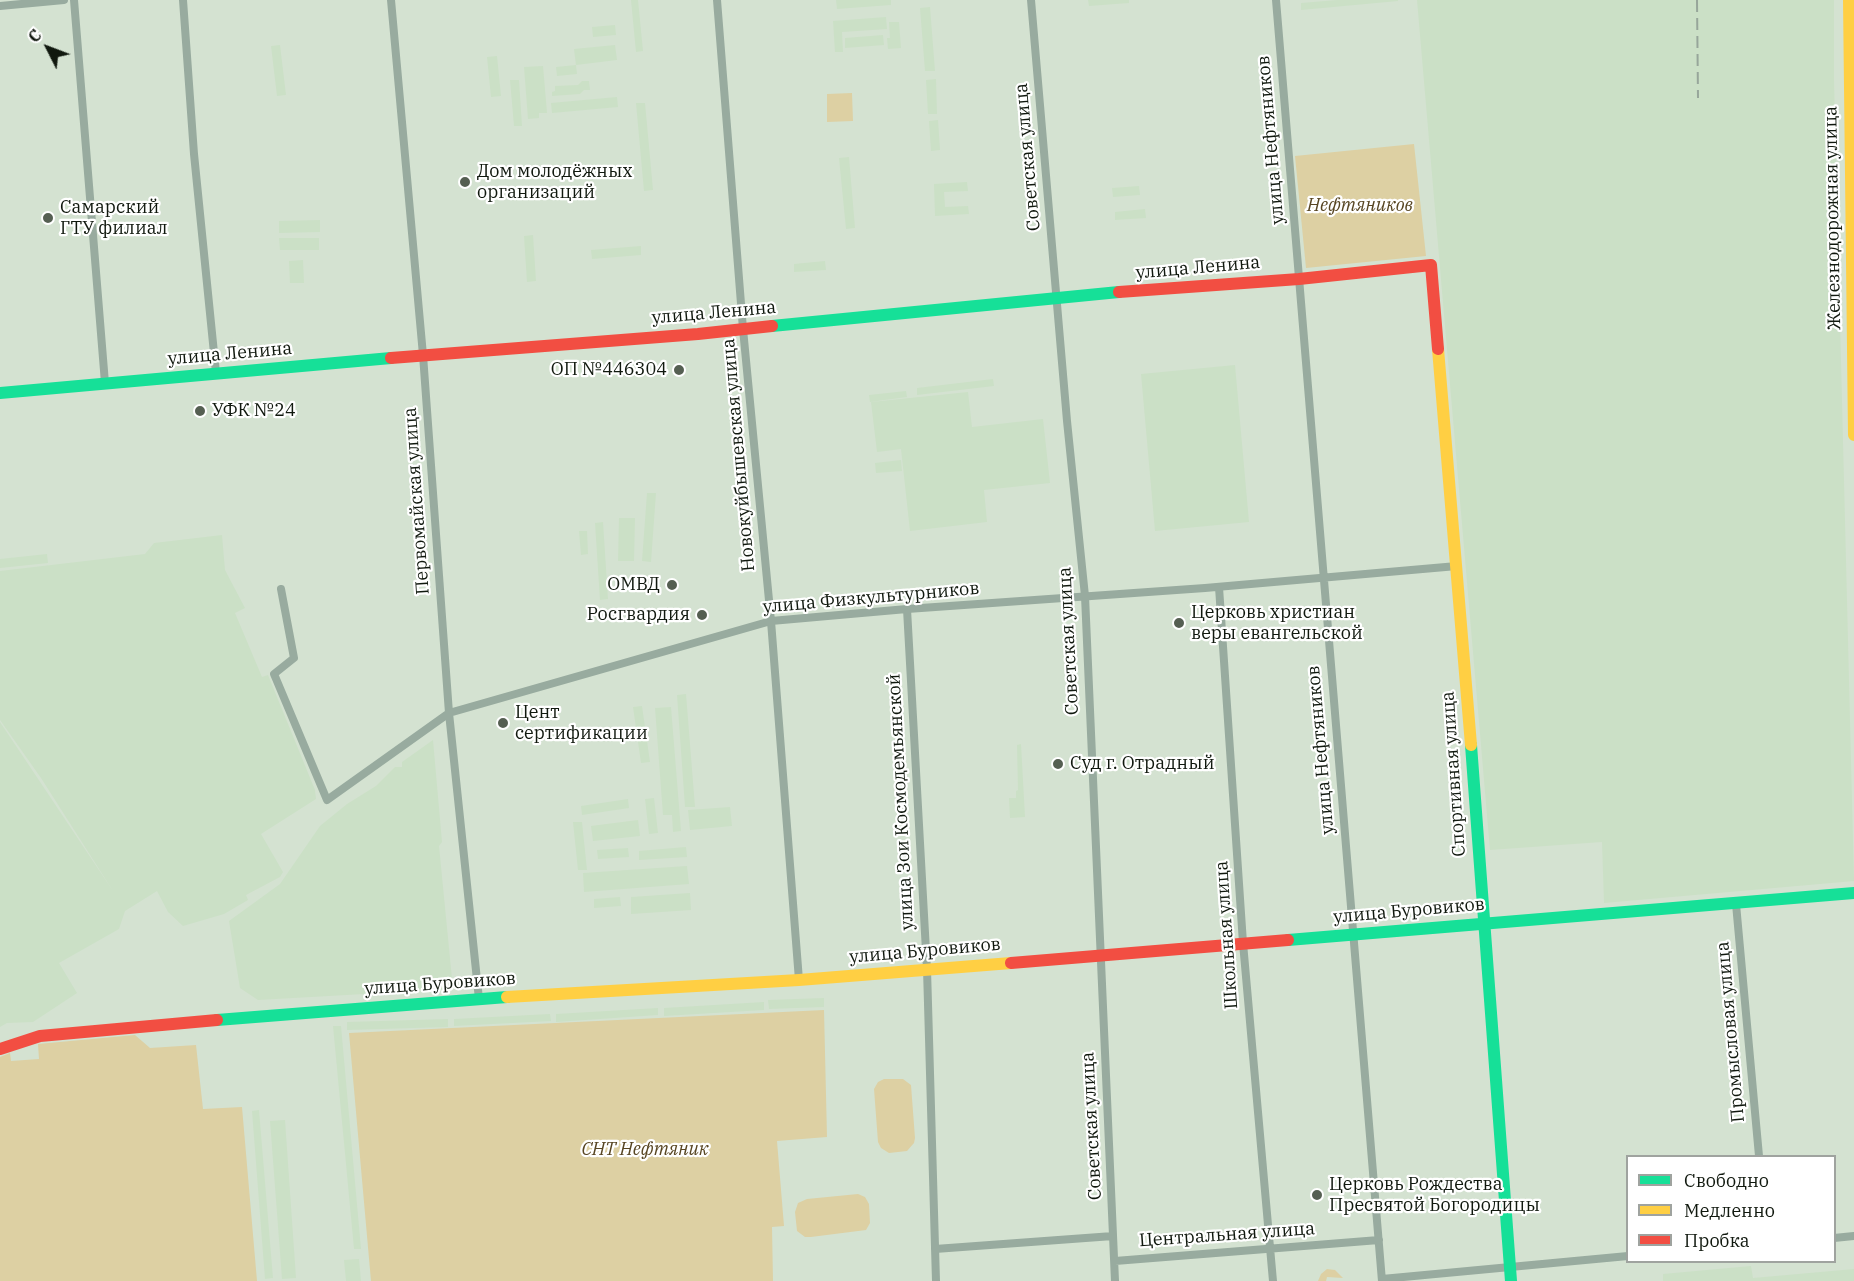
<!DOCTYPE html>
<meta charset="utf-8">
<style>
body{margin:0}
#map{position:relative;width:1854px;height:1281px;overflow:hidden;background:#d4e2d1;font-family:"IBM Plex Serif",serif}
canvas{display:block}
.legend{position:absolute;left:1626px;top:1155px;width:210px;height:108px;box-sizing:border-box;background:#fff;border:2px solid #9fa39f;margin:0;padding:8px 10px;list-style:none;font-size:18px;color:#10180e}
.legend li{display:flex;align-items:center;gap:12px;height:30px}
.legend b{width:30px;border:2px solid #9fa39f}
.north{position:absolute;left:18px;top:18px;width:60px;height:60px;-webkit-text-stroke:4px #fff;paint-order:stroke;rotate:312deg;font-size:16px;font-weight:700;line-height:24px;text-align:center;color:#10180e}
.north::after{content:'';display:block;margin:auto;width:21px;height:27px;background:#10180e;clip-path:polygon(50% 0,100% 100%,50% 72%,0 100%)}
</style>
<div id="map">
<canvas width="1854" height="1281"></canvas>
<ul class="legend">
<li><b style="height:8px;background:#16e098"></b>Свободно</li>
<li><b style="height:8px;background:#ffcf43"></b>Медленно</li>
<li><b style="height:8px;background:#f24e42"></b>Пробка</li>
</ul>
<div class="north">С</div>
</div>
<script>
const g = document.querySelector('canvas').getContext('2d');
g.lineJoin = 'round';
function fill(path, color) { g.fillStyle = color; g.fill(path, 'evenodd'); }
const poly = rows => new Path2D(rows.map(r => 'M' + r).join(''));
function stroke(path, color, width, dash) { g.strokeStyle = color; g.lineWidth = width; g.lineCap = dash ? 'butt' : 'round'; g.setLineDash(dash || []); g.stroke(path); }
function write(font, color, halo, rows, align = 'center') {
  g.font = font + ' "IBM Plex Serif",serif'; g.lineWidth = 4.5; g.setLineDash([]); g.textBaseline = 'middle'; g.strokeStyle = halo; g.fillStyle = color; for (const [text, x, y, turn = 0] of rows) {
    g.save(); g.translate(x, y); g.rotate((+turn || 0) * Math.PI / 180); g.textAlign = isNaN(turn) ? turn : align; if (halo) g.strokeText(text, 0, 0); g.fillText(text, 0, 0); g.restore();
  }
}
fill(poly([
 [631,0,638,0,643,51,636,52],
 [836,0,891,0,891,5,837,9],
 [1088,0,1129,0,1129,3,1089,6],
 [1337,0,1398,0,1398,1,1301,10,1301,3],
 [1417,0,1834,0,1834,80,1854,881,1604,903,1602,842,1490,850],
 [930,7,935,71,925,71,920,8],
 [886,17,887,29,842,32,843,52,835,52,833,21],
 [889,22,899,22,901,48,888,49,887,38,890,38],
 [615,25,616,35,593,37,592,27],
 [883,35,884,45,845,48,845,38],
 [280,45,286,95,277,96,271,46],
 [615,45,617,60,576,65,577,74,557,76,556,67,576,65,574,49],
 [497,56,501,96,491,97,487,57],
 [543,66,547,113,539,113,539,118,528,119,524,67],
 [936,79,937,114,928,114,926,80],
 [510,80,519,80,522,126,514,126],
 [582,81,589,81,590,90,584,90,580,94,552,96,552,92,555,91,555,86,578,85],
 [617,97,618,107,552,113,551,103],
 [636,103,645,103,653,190,644,191],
 [938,120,940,150,931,151,929,121],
 [849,157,855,228,846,229,839,158],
 [967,182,968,191,944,192,945,207,968,206,969,214,935,216,934,184],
 [1139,186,1140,195,1113,197,1112,188],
 [1145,209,1146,218,1115,220,1115,212],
 [320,220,320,232,279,233,279,221],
 [533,235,536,281,527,282,524,236],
 [279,238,319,238,319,250,280,250],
 [641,246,641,255,592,259,591,250],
 [303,260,304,283,290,283,289,261],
 [825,261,826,270,794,272,794,264],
 [1235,365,1249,522,1155,531,1141,374],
 [993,379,994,386,917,395,917,388],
 [906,391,907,397,870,402,869,395],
 [968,392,972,427,1043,419,1050,483,984,490,987,522,910,531,901,449,877,452,871,402],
 [901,460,902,471,876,473,875,463],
 [647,493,656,493,651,562,642,561],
 [619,518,635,518,634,561,618,561],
 [603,522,608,599,600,600,595,523],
 [579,531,587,531,588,554,581,555],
 [222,535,225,570,245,608,235,613,262,677,268,675,315,790,316,799,261,834,283,872,280,877,246,895,248,900,224,914,183,926,168,912,157,891,125,911,119,929,59,963,77,993,33,1022,7,1023,0,1027,0,722,113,891,41,778,0,720,0,571,145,554,154,543],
 [47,554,48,563,0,568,0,559],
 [686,694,695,807,685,807,677,695],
 [642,706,650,762,641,763,633,707],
 [671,707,681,831,673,832,672,815,663,815,655,708],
 [433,740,442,842,439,846,453,989,258,1000,240,988,229,921,280,884,320,826,347,804,376,786,395,767,402,767,402,762],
 [1021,744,1025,817,1010,818,1009,798,1016,798,1016,791,1018,790,1017,745],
 [654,798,658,833,649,834,645,799],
 [628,799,629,808,582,815,581,806],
 [730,807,732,826,690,830,688,810],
 [638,820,640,836,593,841,591,826],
 [573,822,582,822,587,870,578,870],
 [686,847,687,857,639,860,639,851],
 [628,848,629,857,598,859,597,850],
 [687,866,689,884,584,892,583,873],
 [690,893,691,910,631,914,631,897],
 [620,897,621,906,594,908,594,899],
 [824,998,824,1007,769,1009,768,1000],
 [764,1002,764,1010,664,1016,664,1008],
 [658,1008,658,1015,556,1022,556,1014],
 [550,1014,551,1021,454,1026,454,1019],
 [448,1019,448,1027,347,1030,347,1022],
 [333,1026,341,1026,361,1249,354,1249],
 [259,1110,273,1278,265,1279,252,1111],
 [285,1120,296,1278,282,1279,270,1121],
 [359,1259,361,1281,346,1281,344,1260],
 [1751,1266,1753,1278,1854,1269,1854,1281,1663,1281,1663,1274]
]), '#cbe0c6');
fill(poly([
 [852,93,853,121,827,122,827,94],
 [1414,144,1426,256,1306,268,1295,156],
 [824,1010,827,1137,777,1141,784,1226,772,1227,773,1281,371,1281,349,1033],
 [135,1035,150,1048,196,1045,203,1109,242,1107,257,1281,0,1281,0,1057,10,1053,11,1061,39,1059,38,1044],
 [884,1079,903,1079,911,1085,915,1138,914,1143,907,1151,889,1153,881,1148,878,1142,874,1089,878,1082],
 [858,1194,865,1197,869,1204,870,1223,866,1230,811,1237,805,1237,797,1231,795,1212,798,1203,807,1199],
 [1327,1269,1335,1270,1343,1278,1327,1277,1326,1281,1318,1281,1321,1274]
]), '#ddd0a3');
stroke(poly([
 [74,0,105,383],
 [183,0,194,154,216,373],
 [391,0,423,355,449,713,479,999],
 [717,0,743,329,771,621,799,980],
 [1031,0,1067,421,1085,596,1115,1281],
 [1276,0,1382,1281],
 [0,6,64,0],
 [1219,587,1243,943,1273,1281],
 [281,589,294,658,274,674,327,800,449,713,771,621,907,609,1205,588,1457,566],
 [907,609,927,969,936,1281],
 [1736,904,1759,1156],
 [1834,1238,1854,1236],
 [935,1249,1113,1236],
 [1115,1261,1379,1240],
 [1382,1279,1628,1256]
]), '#98ab9f', 8);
stroke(poly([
 [772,326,1119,292],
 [0,393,391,358],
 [1471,745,1511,1281],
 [1288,940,1854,893],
 [217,1020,507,997]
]), '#16e098', 12);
stroke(poly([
 [1849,0,1854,435],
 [1438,349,1471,745],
 [507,997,799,980,1011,963]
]), '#ffcf43', 12);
stroke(poly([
 [1119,292,1299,279,1431,265,1438,349],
 [391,358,698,334,772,326],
 [1011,963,1288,940],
 [0,1049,40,1036,217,1020]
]), '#f24e42', 12);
stroke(poly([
 [1697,0,1698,98]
]), '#97a69a', 2, [12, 6]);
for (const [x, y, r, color] of [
 [465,182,6,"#555f52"],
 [48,218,6,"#555f52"],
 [679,370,6,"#555f52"],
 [200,411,6,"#555f52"],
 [672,585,6,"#555f52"],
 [702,615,6,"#555f52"],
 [1179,623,6,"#555f52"],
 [503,723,6,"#555f52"],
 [1058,764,6,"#555f52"],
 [1317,1195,6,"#555f52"]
]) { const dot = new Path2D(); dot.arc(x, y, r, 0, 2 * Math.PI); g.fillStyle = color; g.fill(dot); stroke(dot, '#fff', 2); }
write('18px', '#10180e', '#fff', [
 ["улица Нефтяников",1271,140,-95],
 ["Советская улица",1028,157,-95],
 ["Железнодорожная улица",1833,218,-91],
 ["улица Ленина",1198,268,-5],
 ["улица Ленина",714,313,-5],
 ["улица Ленина",230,354,-5],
 ["Новокуйбышевская улица",739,455,-95],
 ["Первомайская улица",417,501,-94],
 ["улица Физкультурников",871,598,-5],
 ["Советская улица",1069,641,-93],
 ["улица Нефтяников",1321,750,-95],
 ["Спортивная улица",1454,774,-94],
 ["улица Зои Космодемьянской",901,802,-93],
 ["улица Буровиков",1409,911,-5],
 ["Школьная улица",1227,935,-94],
 ["улица Буровиков",925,951,-5],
 ["улица Буровиков",440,984,-4],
 ["Промысловая улица",1731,1032,-95],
 ["Советская улица",1092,1126,-93],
 ["Центральная улица",1227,1235,-4]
]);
write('18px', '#10180e', '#fff', [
 ["Дом молодёжных",477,172],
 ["организаций",477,193],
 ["Самарский",60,208],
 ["ГТУ филиал",60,229],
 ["ОП №446304",667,370,"right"],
 ["УФК №24",212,411],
 ["ОМВД",660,585,"right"],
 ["Церковь христиан",1191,613],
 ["веры евангельской",1191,634],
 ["Росгвардия",690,615,"right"],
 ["Цент",515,713],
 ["сертификации",515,734],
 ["Суд г. Отрадный",1070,764],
 ["Церковь Рождества",1329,1185],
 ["Пресвятой Богородицы",1329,1206]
], 'left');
write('italic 18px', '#574522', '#fff', [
 ["Нефтяников",1360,206],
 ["СНТ Нефтяник",645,1150]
]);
</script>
